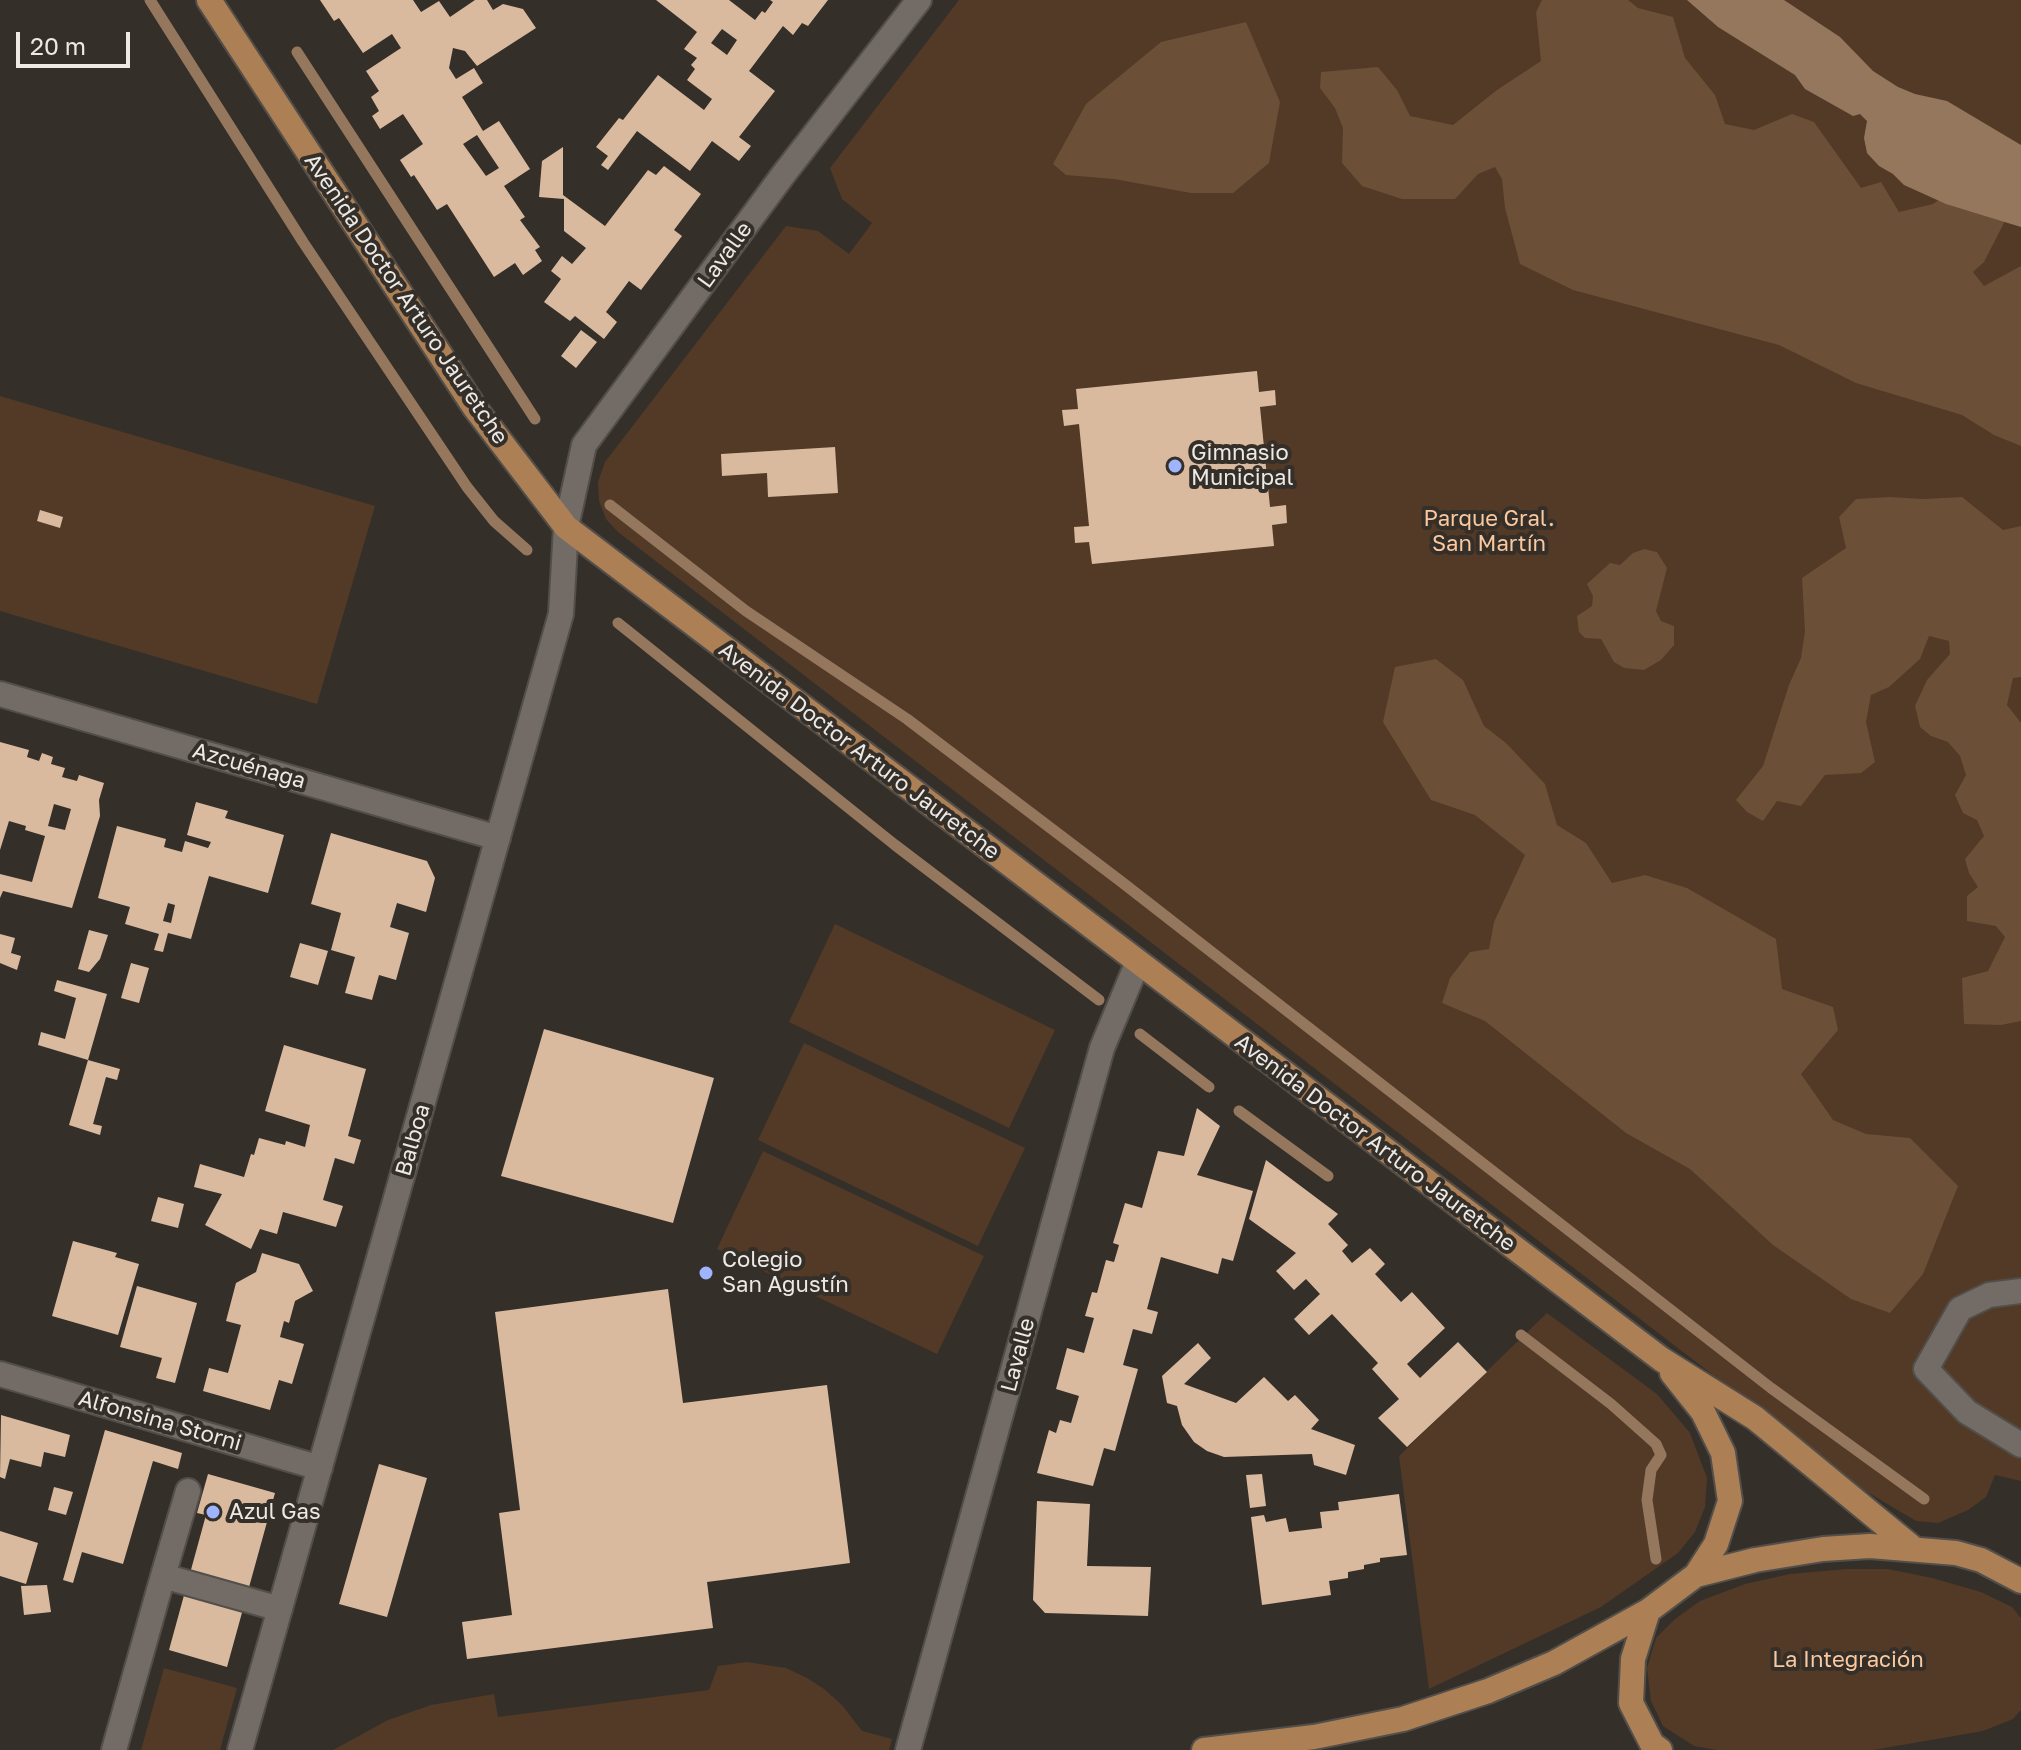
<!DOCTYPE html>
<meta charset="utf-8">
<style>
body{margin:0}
#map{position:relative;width:2021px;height:1750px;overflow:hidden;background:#352f2a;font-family:"Golos Text",sans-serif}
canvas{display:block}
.scale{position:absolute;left:16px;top:32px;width:114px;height:36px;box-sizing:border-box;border:4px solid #ede9e5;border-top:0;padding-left:10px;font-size:24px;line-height:28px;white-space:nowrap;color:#ede9e5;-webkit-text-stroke:6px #352f2a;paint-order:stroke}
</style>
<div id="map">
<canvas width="2021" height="1750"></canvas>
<div class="scale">20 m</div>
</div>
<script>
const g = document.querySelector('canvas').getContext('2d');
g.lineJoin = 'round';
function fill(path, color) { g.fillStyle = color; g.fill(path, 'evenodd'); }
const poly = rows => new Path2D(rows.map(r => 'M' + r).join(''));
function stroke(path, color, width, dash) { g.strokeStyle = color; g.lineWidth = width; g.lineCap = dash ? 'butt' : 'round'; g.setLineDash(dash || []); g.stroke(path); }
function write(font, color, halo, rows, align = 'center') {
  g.font = font + ' "Golos Text",sans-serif'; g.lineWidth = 8; g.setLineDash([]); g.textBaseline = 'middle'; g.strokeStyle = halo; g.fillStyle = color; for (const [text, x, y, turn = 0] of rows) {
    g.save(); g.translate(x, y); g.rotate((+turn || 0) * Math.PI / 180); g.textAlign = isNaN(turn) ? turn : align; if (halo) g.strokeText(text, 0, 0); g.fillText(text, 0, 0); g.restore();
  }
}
fill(poly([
 [959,0,2021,0,2021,1481,1995,1475,1986,1497,1968,1510,1938,1523,1916,1521,1857,1486,618,532,606,519,599,501,598,482,605,462,786,226,818,231,849,254,872,223,842,199,830,168],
 [0,396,375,506,317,704,0,611],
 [835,924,1055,1030,1009,1128,789,1022],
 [804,1043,1025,1148,978,1246,758,1140],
 [763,1151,984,1256,937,1354,717,1249],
 [1547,1313,1657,1394,1690,1433,1707,1478,1705,1507,1695,1532,1678,1553,1601,1607,1429,1689,1399,1456],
 [1847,1569,1888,1569,1932,1578,1981,1592,2012,1607,2021,1618,2021,1710,2013,1719,1983,1731,1873,1750,1717,1750,1694,1746,1663,1726,1651,1701,1647,1668,1656,1638,1675,1619,1700,1601,1745,1584,1790,1574],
 [747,1662,786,1668,807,1678,824,1689,842,1705,862,1731,892,1739,889,1750,333,1750,388,1720,431,1705,494,1694,498,1717,709,1690,718,1666],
 [164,1668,237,1688,220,1750,141,1750]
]), '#523a26');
fill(poly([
 [1542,0,1628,0,1638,8,1673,17,1685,58,1715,95,1725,124,1754,130,1792,114,1814,122,1861,188,1881,182,1899,212,1933,204,1950,192,2006,219,1984,262,1973,272,1984,286,2021,266,2021,446,1994,435,1962,415,1856,383,1779,345,1573,290,1520,264,1505,208,1502,179,1495,167,1478,174,1455,199,1402,199,1362,186,1342,163,1343,128,1335,108,1320,88,1321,72,1378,67,1397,90,1410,116,1453,125,1497,90,1541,61,1536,12],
 [1246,22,1280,102,1269,163,1233,193,1191,193,1114,179,1066,175,1053,164,1086,104,1161,42],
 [1889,497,1924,499,1962,497,2003,530,2021,526,2021,677,2013,678,2007,705,2021,723,2021,1021,2001,1025,1964,1024,1962,978,1988,971,2005,937,1996,926,1967,921,1967,896,1978,887,1969,873,1965,859,1984,836,1977,820,1963,813,1955,795,1966,775,1960,756,1948,742,1931,736,1920,727,1915,706,1927,680,1950,654,1949,641,1929,636,1920,659,1889,687,1871,695,1866,722,1875,762,1861,773,1825,775,1801,806,1777,801,1763,821,1747,812,1736,800,1763,766,1789,685,1801,658,1805,631,1802,578,1846,548,1839,517,1856,499],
 [1644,549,1657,552,1667,568,1656,611,1661,621,1674,626,1674,645,1661,660,1644,670,1624,668,1614,662,1601,639,1585,638,1579,632,1577,616,1592,606,1593,596,1587,584,1610,563,1620,565,1633,553],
 [1436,659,1463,680,1484,726,1506,743,1545,784,1557,825,1586,843,1612,883,1645,875,1687,888,1776,939,1782,989,1833,1007,1838,1030,1801,1074,1833,1120,1866,1134,1910,1138,1958,1186,1923,1274,1890,1313,1851,1299,1773,1245,1690,1169,1626,1133,1485,1021,1442,1003,1450,978,1470,952,1489,949,1494,922,1525,855,1475,815,1431,800,1383,722,1395,667]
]), '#6b4f37');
fill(poly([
 [1687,0,1784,0,1840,37,1873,71,1898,87,1915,94,1947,101,2021,145,2021,227,1946,204,1904,185,1893,174,1879,166,1867,153,1864,138,1867,121,1860,114,1853,116,1805,89,1795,75,1718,27]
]), '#95775e');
stroke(poly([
 [150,0,303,242,467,487,494,521,527,550],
 [297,52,535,419],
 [610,505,746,611,907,719,1123,883,1771,1388,1924,1499],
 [618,623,895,845,1099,1000],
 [1140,1034,1209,1087],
 [1239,1111,1328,1176],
 [1521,1335,1611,1404,1656,1444,1661,1455,1651,1470,1647,1500,1656,1559]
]), '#95775e', 11);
fill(poly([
 [320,0,413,0,421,12,439,1,450,17,475,0,487,0,493,10,503,4,523,9,536,28,477,66,465,51,453,48,449,68,456,79,474,68,483,83,462,97,483,131,499,121,530,169,504,186,525,217,520,220,540,247,535,250,542,261,523,275,515,263,494,277,447,204,437,210,414,175,411,177,400,160,423,144,403,114,380,129,372,116,379,111,371,97,379,91,366,71,401,48,392,34,363,53,339,18,334,21],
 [477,135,499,168,486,176,463,144],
 [656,0,729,0,755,20,762,11,765,13,773,2,770,0,828,0,808,26,802,23,793,35,783,26,749,71,775,91,739,137,751,146,739,161,712,141,690,171,637,131,608,170,601,165,608,156,596,147,619,118,623,120,658,75,704,110,712,99,687,80,695,69,691,65,697,58,684,49,697,32],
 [722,29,737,40,727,55,711,43],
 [563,147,563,195,605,226,648,170,656,175,664,166,701,194,674,230,682,236,641,290,629,281,606,312,617,322,604,339,575,316,570,321,544,302,561,279,551,271,562,256,572,264,586,248,564,231,564,199,539,197,542,161],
 [581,330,597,342,576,368,561,356],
 [1257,371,1259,392,1275,390,1276,405,1260,407,1270,507,1286,505,1287,523,1272,525,1274,546,1092,564,1089,542,1075,543,1074,527,1089,526,1079,424,1064,426,1062,410,1078,409,1076,389],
 [835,447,838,493,768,497,767,473,722,476,721,454],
 [40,510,63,517,60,528,37,521],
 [0,742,29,750,27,757,39,761,42,753,53,757,51,764,65,768,62,777,77,781,79,775,104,783,99,800,100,816,72,908,3,891,0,898,0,874,32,882,45,836,25,830,26,826,9,821,0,850],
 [54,804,71,809,65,830,48,826],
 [196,802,228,811,225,818,284,835,268,893,209,876,191,939,168,933,163,952,154,950,159,934,125,924,130,907,98,898,117,826,166,839,164,847,182,852,185,841,208,848,211,842,187,835],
 [168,903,175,905,171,923,163,921],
 [331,833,427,861,435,878,426,912,397,903,390,927,409,933,396,980,379,975,372,1000,345,993,355,957,331,950,341,913,311,904],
 [89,930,108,935,100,959,89,972,78,969],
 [0,934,15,938,11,953,21,956,17,970,0,963],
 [300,943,328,951,318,985,290,977],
 [131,963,149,968,139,1003,121,998],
 [57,980,107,994,88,1060,38,1045,41,1032,65,1039,76,998,54,991],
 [544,1029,714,1078,673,1223,501,1176],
 [284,1045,366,1069,348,1136,361,1140,354,1164,335,1158,323,1200,343,1206,336,1227,283,1212,277,1234,260,1229,251,1249,205,1225,222,1194,194,1187,200,1164,244,1177,251,1154,254,1155,259,1138,285,1145,286,1141,305,1147,310,1125,265,1111],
 [88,1060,120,1069,117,1080,106,1077,93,1124,102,1126,100,1135,69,1125],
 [1197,1108,1220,1126,1197,1175,1253,1191,1233,1261,1222,1258,1218,1274,1161,1257,1147,1309,1158,1312,1152,1334,1133,1329,1123,1365,1138,1369,1115,1451,1104,1448,1093,1486,1037,1473,1049,1430,1056,1433,1060,1420,1071,1423,1079,1396,1056,1389,1067,1348,1084,1353,1094,1318,1085,1316,1092,1292,1097,1293,1106,1260,1114,1262,1119,1245,1113,1243,1125,1203,1142,1208,1158,1151,1184,1156],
 [1266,1160,1338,1214,1328,1224,1348,1245,1342,1251,1352,1263,1370,1248,1385,1264,1375,1274,1401,1302,1412,1292,1445,1328,1407,1364,1420,1378,1458,1342,1487,1372,1407,1447,1378,1418,1399,1399,1372,1369,1378,1363,1332,1314,1309,1335,1294,1319,1320,1294,1306,1279,1294,1290,1276,1271,1296,1253,1249,1219],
 [158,1197,184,1204,178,1228,151,1221],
 [73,1241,117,1253,115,1257,139,1264,118,1335,52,1316],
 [262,1253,299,1264,313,1291,295,1301,289,1323,284,1321,280,1337,304,1344,292,1384,279,1380,270,1410,203,1391,209,1368,228,1373,241,1325,226,1321,236,1283,256,1272],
 [137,1286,197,1303,175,1383,156,1378,162,1358,120,1347],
 [668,1289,683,1403,827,1385,850,1563,707,1582,713,1628,467,1659,462,1622,512,1615,499,1513,520,1510,495,1312],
 [1198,1343,1211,1358,1184,1384,1236,1403,1264,1377,1288,1401,1295,1395,1319,1420,1311,1429,1355,1445,1346,1475,1314,1465,1312,1454,1224,1457,1207,1451,1194,1442,1182,1425,1177,1406,1167,1403,1162,1376],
 [1,1415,70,1435,65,1457,44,1452,41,1467,10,1459,5,1479,0,1477],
 [105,1430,182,1453,178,1469,153,1461,123,1564,82,1552,73,1583,63,1580],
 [379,1464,427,1478,387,1617,339,1604],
 [208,1474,275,1493,227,1667,169,1650,206,1515,197,1513],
 [1262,1474,1266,1506,1250,1508,1246,1475],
 [54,1487,73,1492,66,1515,48,1510],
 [1399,1494,1407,1555,1380,1558,1380,1562,1364,1565,1364,1569,1348,1572,1348,1578,1329,1581,1331,1595,1262,1605,1251,1517,1264,1515,1266,1522,1286,1518,1289,1532,1322,1528,1320,1512,1339,1510,1338,1502],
 [1037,1501,1090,1504,1087,1566,1151,1567,1148,1616,1045,1613,1033,1600],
 [0,1531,38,1543,26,1584,0,1576],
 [47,1585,51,1612,24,1615,21,1586]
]), '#daba9f');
const minor = poly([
 [0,694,498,838],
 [2021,1291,1989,1295,1960,1309,1926,1369,1967,1412,2021,1445],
 [0,1374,320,1468],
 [163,1576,188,1491],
 [114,1750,163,1576,280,1609],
 [240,1750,561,614,566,527,584,445,783,175,919,0],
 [908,1750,1102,1048,1137,964]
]);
const major = poly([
 [209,0,475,408,566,527,1661,1359,1755,1418,1913,1548],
 [1672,1373,1703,1412,1723,1453,1730,1501,1716,1544,1696,1575],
 [1204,1750,1314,1737,1403,1719,1488,1691,1554,1663,1648,1611],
 [1660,1750,1652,1744,1631,1703,1633,1659,1648,1611,1696,1575,1755,1560,1823,1549,1870,1546,1956,1553,1981,1560,2021,1581]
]);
stroke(minor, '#524e49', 28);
stroke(major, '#524e49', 28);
stroke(minor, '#736c66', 24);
stroke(major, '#ad7f55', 24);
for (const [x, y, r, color] of [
 [1175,466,8,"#9eb4fd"],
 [706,1273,8,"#9eb4fd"],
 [213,1512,8,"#9eb4fd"]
]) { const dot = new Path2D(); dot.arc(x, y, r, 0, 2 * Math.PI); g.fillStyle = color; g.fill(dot); stroke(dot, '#352f2a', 3); }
write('22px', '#ede9e5', '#352f2a', [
 ["Lavalle",725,255,-54],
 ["Avenida Doctor Arturo Jauretche",406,299,56],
 ["Avenida Doctor Arturo Jauretche",859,751,37],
 ["Azcuénaga",249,766,16],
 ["Balboa",413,1140,-74],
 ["Avenida Doctor Arturo Jauretche",1375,1143,37],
 ["Lavalle",1018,1355,-75],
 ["Alfonsina Storni",160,1421,16]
]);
write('22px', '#ede9e5', '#352f2a', [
 ["Gimnasio",1191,453],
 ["Municipal",1191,478],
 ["Colegio",722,1260],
 ["San Agustín",722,1285],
 ["Azul Gas",229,1512]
], 'left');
write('22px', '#fcc89d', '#352f2a', [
 ["Parque Gral.",1489,519],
 ["San Martín",1489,544],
 ["La Integración",1848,1660]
]);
</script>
